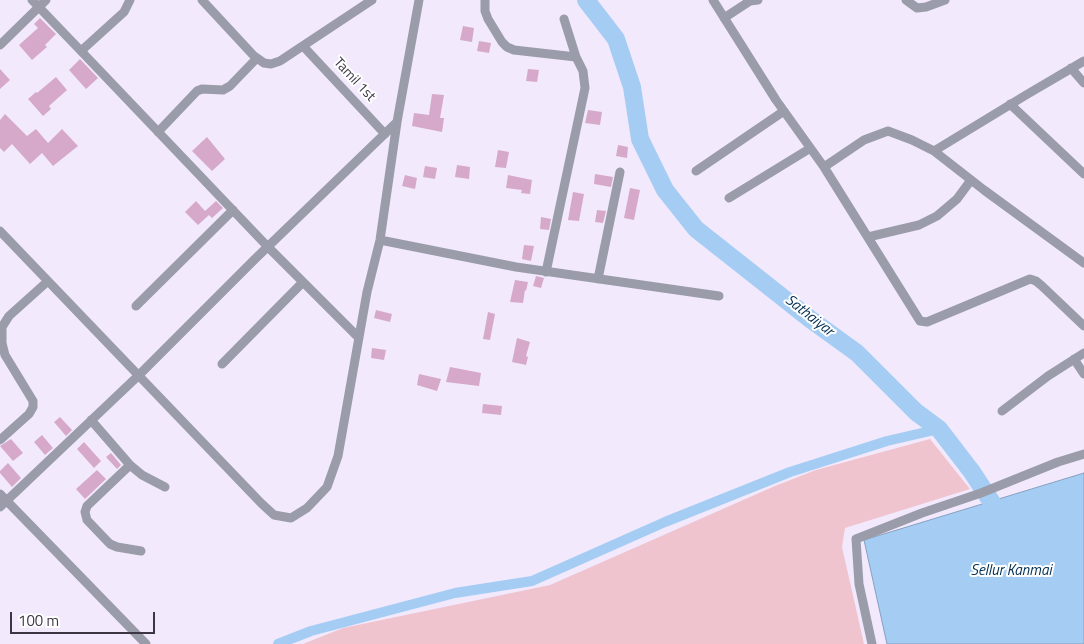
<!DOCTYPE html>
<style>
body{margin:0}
#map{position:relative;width:1084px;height:644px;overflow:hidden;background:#f2e9fd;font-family:"Titillium Web",sans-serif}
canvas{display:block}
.scale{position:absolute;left:10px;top:612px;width:145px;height:22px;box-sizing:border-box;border:2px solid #3c3643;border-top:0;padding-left:6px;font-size:15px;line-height:18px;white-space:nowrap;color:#3c3643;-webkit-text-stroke:4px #fff;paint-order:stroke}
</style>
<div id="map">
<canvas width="1084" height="644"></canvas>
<div class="scale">100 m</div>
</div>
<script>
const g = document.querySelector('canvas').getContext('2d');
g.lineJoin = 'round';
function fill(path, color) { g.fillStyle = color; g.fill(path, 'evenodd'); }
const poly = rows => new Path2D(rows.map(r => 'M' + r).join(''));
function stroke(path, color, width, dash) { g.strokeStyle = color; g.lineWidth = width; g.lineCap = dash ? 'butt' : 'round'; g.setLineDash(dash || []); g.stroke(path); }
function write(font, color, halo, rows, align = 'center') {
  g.font = font + ' "Titillium Web",sans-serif'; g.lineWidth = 4; g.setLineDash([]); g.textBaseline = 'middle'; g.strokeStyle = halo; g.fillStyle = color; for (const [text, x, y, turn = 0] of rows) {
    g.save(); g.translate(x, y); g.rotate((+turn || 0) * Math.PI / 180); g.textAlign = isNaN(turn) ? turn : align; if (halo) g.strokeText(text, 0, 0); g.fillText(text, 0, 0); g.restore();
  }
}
fill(poly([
 [930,439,970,489,845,528,842,547,864,644,303,644,343,628,550,585,775,486,816,470]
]), '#f0c4ce');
const water = poly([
 [1084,473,1084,644,887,644,864,540,1084,473]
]);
fill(water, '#a5cdf4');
stroke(water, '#86a0bf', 1);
stroke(poly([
 [278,644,311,631,455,593,532,581,665,522,790,472,887,441,939,429]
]), '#a5cdf4', 10);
stroke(poly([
 [586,0,616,39,632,87,640,139,665,190,696,229,810,319,857,353,916,412,939,429,972,472,1004,521]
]), '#a5cdf4', 18);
fill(poly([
 [40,18,56,34,45,45,47,47,32,60,19,45,38,28,34,24],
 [463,26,474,28,472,42,460,40],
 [479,41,491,43,489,53,477,51],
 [80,59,98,78,86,89,69,70],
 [0,69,10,80,0,89],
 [528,69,539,70,537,82,526,81],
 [56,77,67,90,49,106,51,109,43,116,28,99,36,92,37,93],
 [432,94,444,95,440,118,444,118,442,132,412,126,414,113,429,115],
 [588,110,602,112,600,125,585,123],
 [5,114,27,136,36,129,48,143,62,129,78,146,53,166,42,153,30,164,12,144,4,152,0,148,0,120],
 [207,137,225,159,212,171,192,151],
 [618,145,628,147,627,158,616,156],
 [498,150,509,152,506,168,495,167],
 [457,165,470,167,469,179,455,177],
 [425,166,437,168,435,179,423,177],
 [595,174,613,177,611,187,594,184],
 [405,175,417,178,415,189,402,186],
 [508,175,532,180,530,194,521,193,522,190,506,188],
 [630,188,640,190,634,220,624,218],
 [573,192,584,194,579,221,568,220],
 [196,201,205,211,216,201,223,208,212,218,209,215,198,225,185,212],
 [597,210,606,211,603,223,595,222],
 [541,217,551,219,549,230,540,229],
 [524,245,534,246,531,261,522,259],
 [536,276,544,278,541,288,533,286],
 [515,280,528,282,526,291,525,290,523,303,510,302],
 [376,310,392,314,390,322,374,318],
 [488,312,495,314,490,340,483,339],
 [517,338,530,342,526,356,528,357,526,365,512,362],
 [372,348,386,350,384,360,371,358],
 [450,367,481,373,479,386,446,382],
 [419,374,441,379,437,391,417,385],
 [483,404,502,406,501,415,482,413],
 [60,417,72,430,66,436,54,422],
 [42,435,53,448,45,455,34,442],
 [11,439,23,453,13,461,0,446],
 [84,442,101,461,94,468,77,449],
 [111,453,121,465,117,469,106,457],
 [8,463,21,478,12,487,0,473,0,471],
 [97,470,106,479,85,499,76,489]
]), '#d6a9cb');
stroke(poly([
 [32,0,81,51],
 [130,0,124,12,81,51,268,247,359,338],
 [202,0,254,56,264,63,271,64,280,61,372,0],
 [485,0,485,11,488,19,502,42,507,47,514,50,576,57],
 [713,0,776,100,824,167,920,321,927,322,1030,279,1036,281,1042,286,1084,326],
 [906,0,917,8,926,7,945,0],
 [724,18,750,1,758,0],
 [0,45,46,0],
 [303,46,385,134],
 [1071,68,1084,83],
 [1010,104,1084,174],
 [158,132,197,91,202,89,223,90,230,86,257,58],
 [934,151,984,190,1084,263],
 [824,167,864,140,888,131,912,140,934,151,1026,95,1084,61],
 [696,171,784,111],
 [729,198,809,149],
 [0,231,261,503,274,515,291,518,307,508,327,487,338,456,367,292,380,240,397,122,419,0],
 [868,237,919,225,937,216,957,199,971,180],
 [380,240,516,267,719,296],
 [546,272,585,88,583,71,576,57,564,19],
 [598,279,620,172],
 [136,306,233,210],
 [1074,359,1084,374],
 [222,364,303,282],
 [1002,411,1048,376,1084,353],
 [91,420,130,465,142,475,165,487],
 [0,440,29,414,33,407,33,401,5,355,2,343,2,327,9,316,48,281],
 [130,465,87,506,85,512,87,520,110,544,117,547,141,551],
 [0,494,146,644],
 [0,507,139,375,255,259,397,122],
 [872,644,859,584,856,539,922,513,981,493,1058,462,1084,454]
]), '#9a9caa', 9);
write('14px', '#3c3643', '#fff', [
 ["Tamil 1st",354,80,47]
]);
write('italic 15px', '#002d51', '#fff', [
 ["Sathaiyar",809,316,38],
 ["Sellur Kanmai",1011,571]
]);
</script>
